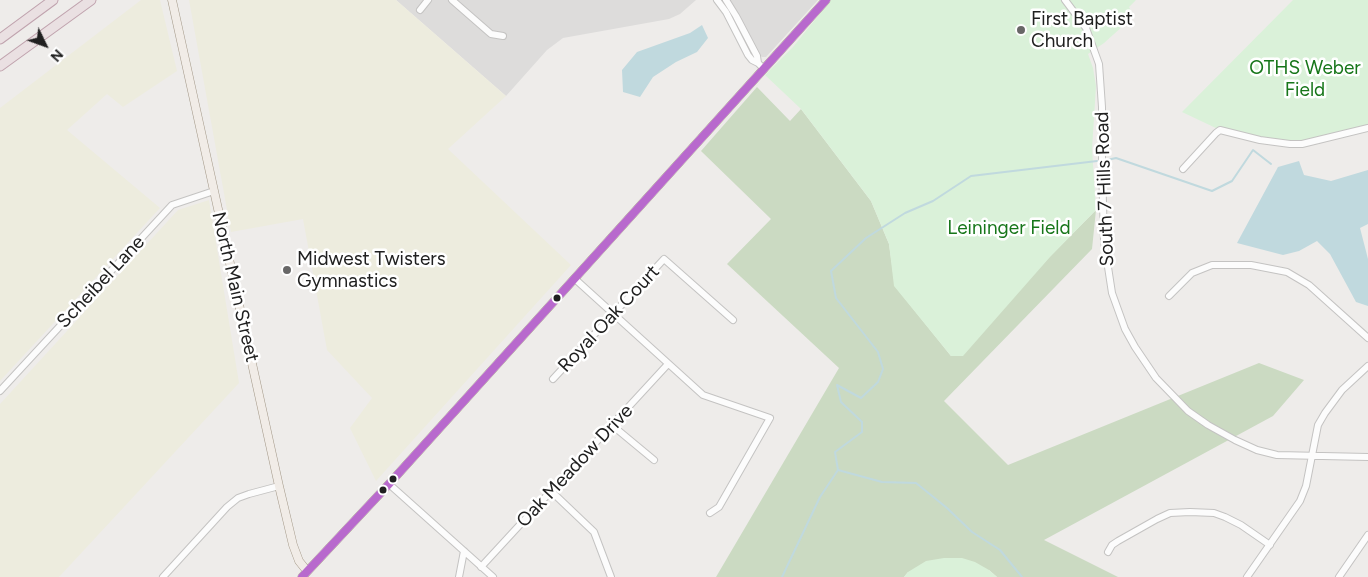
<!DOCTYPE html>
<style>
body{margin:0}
#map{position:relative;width:1368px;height:577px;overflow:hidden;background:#eeecea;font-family:Figtree,sans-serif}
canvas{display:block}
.north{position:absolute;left:20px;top:20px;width:50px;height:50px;-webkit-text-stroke:4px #fff;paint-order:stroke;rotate:132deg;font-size:14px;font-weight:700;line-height:20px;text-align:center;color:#202020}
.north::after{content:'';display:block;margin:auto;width:18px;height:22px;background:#202020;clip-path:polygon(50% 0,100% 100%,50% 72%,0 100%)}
</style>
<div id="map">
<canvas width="1368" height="577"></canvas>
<div class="north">N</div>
</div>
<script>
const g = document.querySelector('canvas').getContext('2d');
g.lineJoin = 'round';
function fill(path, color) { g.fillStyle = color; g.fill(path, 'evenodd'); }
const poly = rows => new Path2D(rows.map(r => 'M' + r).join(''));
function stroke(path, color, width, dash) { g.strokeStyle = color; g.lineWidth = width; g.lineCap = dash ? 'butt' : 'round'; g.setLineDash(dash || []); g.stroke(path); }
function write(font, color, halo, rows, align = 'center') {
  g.font = font + ' Figtree,sans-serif'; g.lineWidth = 5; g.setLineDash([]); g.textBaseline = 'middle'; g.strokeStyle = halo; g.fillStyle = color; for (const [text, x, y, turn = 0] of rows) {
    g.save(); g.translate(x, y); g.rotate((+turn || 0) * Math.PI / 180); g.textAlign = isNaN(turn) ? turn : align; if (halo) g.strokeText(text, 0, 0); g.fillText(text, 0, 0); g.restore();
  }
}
fill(poly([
 [396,0,696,0,680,14,669,19,563,38,547,50,506,96],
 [729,0,818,0,766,57,762,57,758,54]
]), '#dddcdb');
fill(poly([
 [141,0,160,0,177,71,123,107,107,94,67,130,160,208,0,381,0,108],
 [189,0,396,0,506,96,448,149,571,265,376,481,350,428,372,398,327,350,303,219,231,232],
 [209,200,239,383,59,577,0,577,0,404,178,210]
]), '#edecde');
fill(poly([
 [757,87,790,121,801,109,871,201,889,244,895,286,951,356,1096,210,1092,249,944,401,1008,465,1259,363,1304,380,1273,416,1044,540,1118,577,997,577,989,570,908,572,904,577,716,577,839,368,727,264,771,219,701,151]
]), '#cbdac2');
fill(poly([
 [831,0,1136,0,1129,7,1134,16,1104,43,1088,54,1093,68,1096,86,1092,149,1096,210,1050,257,963,356,951,356,894,286,889,244,871,201,801,109,765,75,793,47],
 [1293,0,1368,0,1368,128,1302,144,1220,130,1182,112],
 [944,558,962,558,975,562,989,570,997,577,904,577,908,572,926,561]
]), '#daf1d9');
fill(poly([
 [702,25,708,38,697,52,676,62,653,77,640,97,623,92,622,70,637,52,690,33],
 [1299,161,1304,175,1331,181,1368,170,1368,224,1360,228,1368,259,1368,306,1356,302,1330,254,1317,241,1299,251,1283,255,1237,243,1278,167]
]), '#c0d9de');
stroke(poly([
 [1107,160,1116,158,1212,191,1232,181,1253,150,1271,164],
 [838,470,835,452,862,432,862,422,841,402,837,385,861,398,878,382,883,369,878,352,836,298,831,271,866,238,905,213,933,201,971,176,1097,161],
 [838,470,882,482,916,483,947,508,972,532,1000,550,1022,577],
 [782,577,820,497,838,470]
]), '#c0d9de', 2);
const minor = poly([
 [452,0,491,34,503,36],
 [717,0,726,12,748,55,752,60,758,63],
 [726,0,736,16,757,56,758,63,764,69],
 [1065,0,1086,28,1099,64,1102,107,1102,166,1104,241,1112,293,1125,329,1135,347,1156,378,1188,411,1208,425,1235,440,1257,450,1277,455,1368,457],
 [420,10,428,0],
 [1183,169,1216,133,1220,130,1260,140,1290,144,1302,144,1368,128],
 [575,279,703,395,770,418,719,507,710,513],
 [1169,296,1192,273,1212,265,1251,265,1287,272,1309,285,1368,338],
 [553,379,664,259,733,320],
 [0,391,172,205,214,191],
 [613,426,654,460],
 [389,484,493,577],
 [552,492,594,532,611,577],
 [1108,552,1112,545,1118,541,1157,519,1170,513,1190,512,1214,513,1225,517,1241,525,1270,545],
 [481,567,668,364],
 [163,577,227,507,238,498,249,494,279,486],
 [459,577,464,551],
 [1247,577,1300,501,1306,486,1318,425,1325,413,1342,390,1368,366],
 [1339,577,1368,535]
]);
const major = poly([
 [172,0,279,486,293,545,299,561,307,571],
 [302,577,389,484,826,0]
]);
const highway = poly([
 [0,39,53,0],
 [0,66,91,0]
]);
stroke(minor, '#c4c3c2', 8);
stroke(major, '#a39888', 9);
stroke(highway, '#c0a3ae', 11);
stroke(minor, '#fcfcfc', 6);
stroke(major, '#f1ece7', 8);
stroke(highway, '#eae0e2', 9);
stroke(poly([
 [302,577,389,484,826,0]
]), '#b869cd', 8);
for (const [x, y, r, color] of [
 [1021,30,5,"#686767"],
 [287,270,5,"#686767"],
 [557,298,4.5,"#202020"],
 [393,479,4.5,"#202020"],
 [383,490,4.5,"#202020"]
]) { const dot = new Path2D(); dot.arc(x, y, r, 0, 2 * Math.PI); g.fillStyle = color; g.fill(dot); stroke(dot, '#fff', 2); }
write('19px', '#202020', '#fff', [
 ["First Baptist",1031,19],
 ["Church",1031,41],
 ["Midwest Twisters",297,259],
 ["Gymnastics",297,281]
], 'left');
write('19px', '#17761a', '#fff', [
 ["OTHS Weber",1305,68],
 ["Field",1305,90],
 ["Leininger Field",1009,228]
]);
write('19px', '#202020', '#fff', [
 ["South 7 Hills Road",1105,189,-92],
 ["Scheibel Lane",101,282,-47],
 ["North Main Street",235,287,77],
 ["Royal Oak Court",609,319,-47],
 ["Oak Meadow Drive",575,466,-47]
]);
</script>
